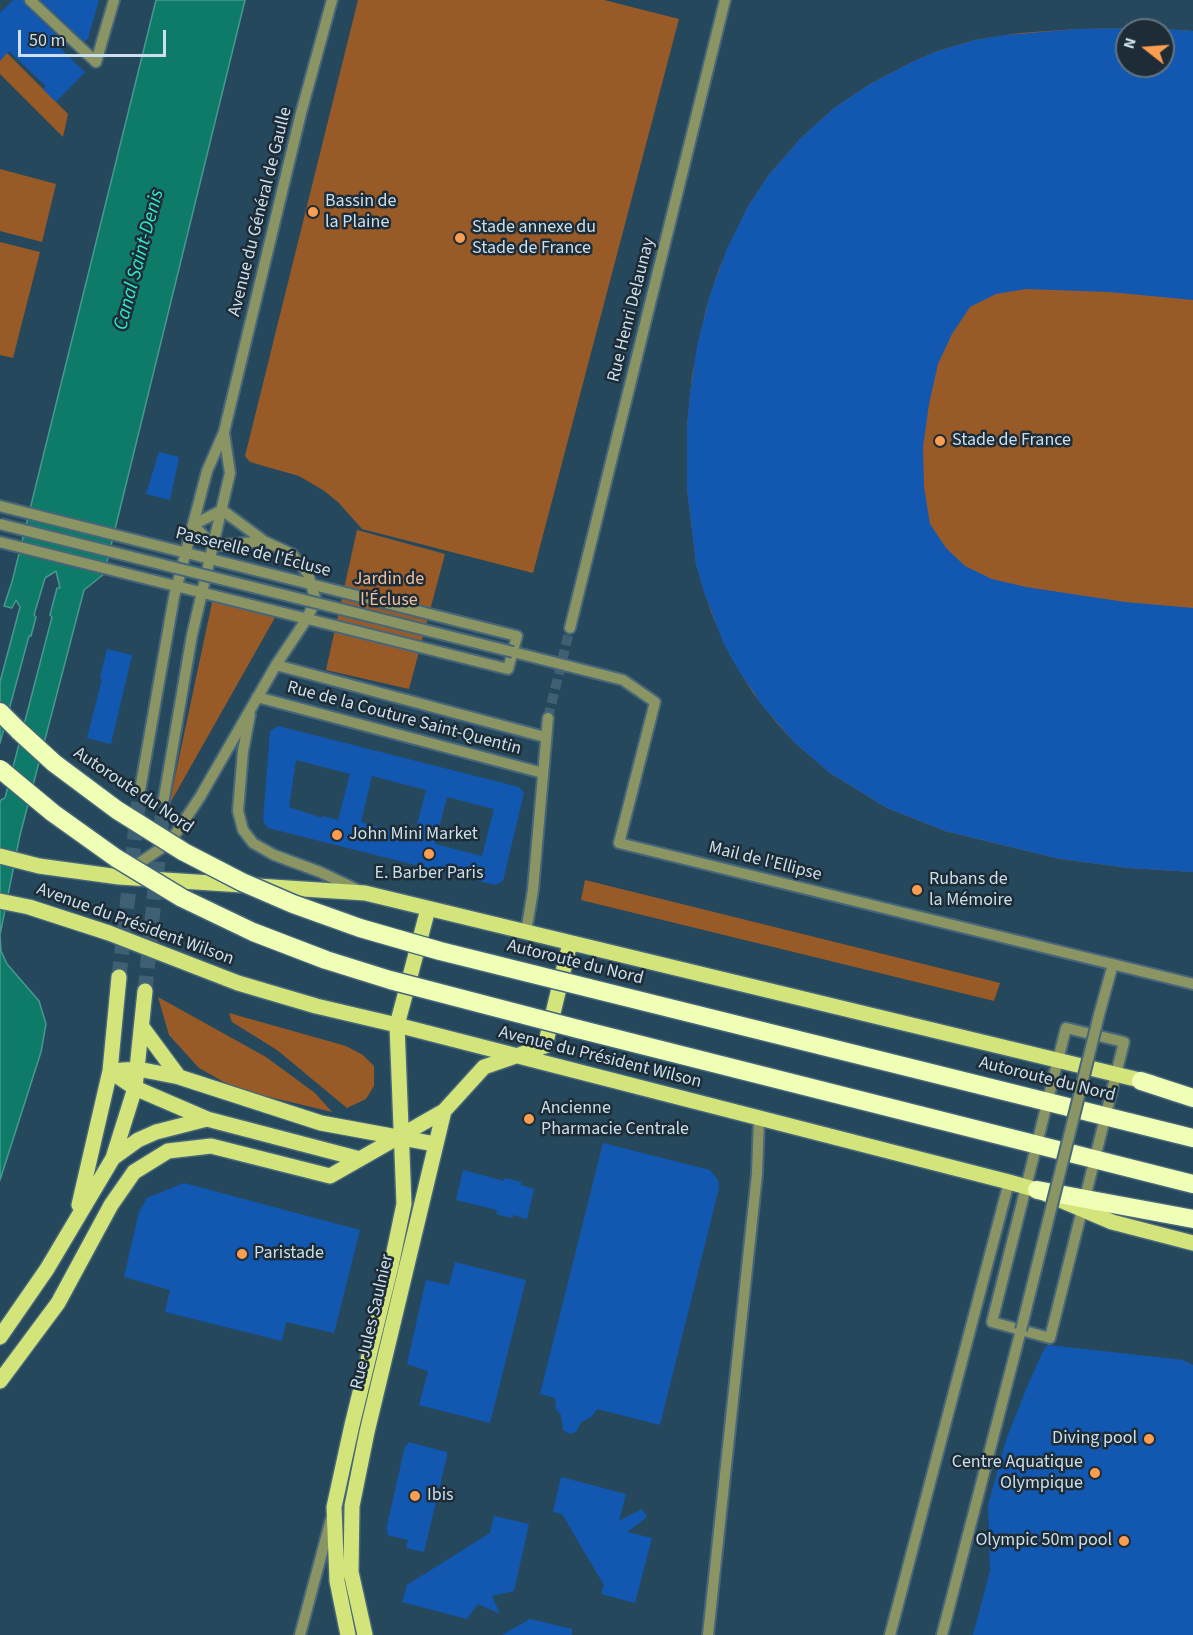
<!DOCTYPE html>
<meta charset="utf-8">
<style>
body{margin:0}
#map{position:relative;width:1193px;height:1635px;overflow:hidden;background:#26485d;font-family:"Source Sans 3",sans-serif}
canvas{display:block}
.north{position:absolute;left:1115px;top:18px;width:60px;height:60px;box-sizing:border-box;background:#1d2c36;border:2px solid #63747f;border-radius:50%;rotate:287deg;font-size:16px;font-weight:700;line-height:24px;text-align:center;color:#ccdfec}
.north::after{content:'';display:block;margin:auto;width:21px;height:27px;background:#fb9e52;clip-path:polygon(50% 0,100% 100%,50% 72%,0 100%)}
.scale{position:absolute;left:18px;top:30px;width:148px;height:27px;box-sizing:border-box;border:3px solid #ccdfec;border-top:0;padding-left:8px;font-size:18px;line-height:21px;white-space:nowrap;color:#ccdfec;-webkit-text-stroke:4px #1d2c36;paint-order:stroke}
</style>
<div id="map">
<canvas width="1193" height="1635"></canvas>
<div class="north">N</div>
<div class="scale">50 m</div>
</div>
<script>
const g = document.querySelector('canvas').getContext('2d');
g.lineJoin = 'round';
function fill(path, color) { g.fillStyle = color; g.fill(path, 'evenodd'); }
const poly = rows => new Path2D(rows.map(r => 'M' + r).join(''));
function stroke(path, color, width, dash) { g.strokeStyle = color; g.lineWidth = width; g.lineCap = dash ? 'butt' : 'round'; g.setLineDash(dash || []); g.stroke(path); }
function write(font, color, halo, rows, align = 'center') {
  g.font = font + ' "Source Sans 3",sans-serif'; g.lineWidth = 5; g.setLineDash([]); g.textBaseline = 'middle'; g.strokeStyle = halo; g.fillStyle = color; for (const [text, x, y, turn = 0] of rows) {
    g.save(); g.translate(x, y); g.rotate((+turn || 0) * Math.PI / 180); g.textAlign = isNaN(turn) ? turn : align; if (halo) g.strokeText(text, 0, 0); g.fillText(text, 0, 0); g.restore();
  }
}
fill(poly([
 [358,0,604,0,679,19,533,573,362,529,338,502,323,490,299,476,250,462,245,456],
 [1143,28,1193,31,1193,872,1129,868,1060,859,945,831,887,808,830,773,794,742,776,722,753,693,730,655,711,612,696,564,687,488,687,426,692,376,706,309,719,269,747,208,768,176,800,139,834,108,870,84,912,62,935,52,975,40,1020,33,1077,29],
 [1127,30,1163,30,1163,66,1127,66],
 [0,46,68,114,63,137,0,74],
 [0,169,56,184,42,242,0,231],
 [0,242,40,252,13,358,0,355],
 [357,530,445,554,409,689,326,670],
 [213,598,277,614,169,805],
 [585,880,1000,983,994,1001,581,900],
 [158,997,266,1057,315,1093,332,1112,236,1089,199,1068,169,1035],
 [229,1013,346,1046,363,1055,374,1066,374,1086,366,1099,347,1108,277,1050,232,1022]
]), '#985b28');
const water = poly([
 [156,0,245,0,104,574,84,590,20,835,0,935,1,951,7,964,39,1001,46,1024,41,1052,0,1180,0,803,1,800,5,798,52,617,50,615,57,588,60,588,56,571,45,578,34,615,36,617,31,636,29,636,0,743,0,682,20,607,16,600,12,608,4,606,12,582,156,0]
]);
fill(water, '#0e7b69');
stroke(water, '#479990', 1.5);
fill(poly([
 [13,0,23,0,25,5,68,46,60,48,85,72,56,102,43,89,46,86,9,51,0,61,0,13],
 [41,0,99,0,88,39,84,41],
 [1127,28,1127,66,1163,66,1163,29,1193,31,1193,300,1109,292,1026,289,996,294,970,307,952,334,938,364,929,404,923,447,924,487,930,524,946,548,965,566,992,579,1026,587,1125,602,1193,608,1193,872,1129,868,1060,859,945,831,887,808,830,773,794,742,762,705,737,668,723,642,704,592,696,564,687,488,687,426,690,394,697,346,710,295,727,249,747,208,768,176,800,139,834,108,870,84,912,62,935,52,975,40,1006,35,1077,29],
 [159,452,179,457,170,500,146,494],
 [107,649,132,655,111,744,87,738,102,679,100,678],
 [278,726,519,787,524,793,503,881,495,885,268,828,263,821,270,731],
 [296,760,350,774,338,820,323,816,322,818,289,807],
 [372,776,426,790,414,837,361,822],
 [447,797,494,809,482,856,435,844],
 [603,1143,710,1170,718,1180,719,1188,660,1425,597,1409,591,1417,581,1422,576,1432,570,1434,563,1430,561,1415,556,1409,555,1398,540,1394],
 [463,1170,504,1181,505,1178,521,1182,521,1185,534,1189,527,1219,513,1215,512,1218,496,1214,497,1210,456,1200],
 [184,1183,360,1230,334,1333,286,1322,282,1341,165,1312,170,1290,124,1277,139,1212,147,1198],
 [455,1262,526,1280,490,1423,419,1405,428,1371,407,1364,426,1280,449,1285],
 [1048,1345,1183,1360,1193,1365,1193,1635,973,1635,990,1571,988,1505,1006,1440,1027,1387,1044,1349],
 [408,1442,447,1452,447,1456,424,1552,406,1548,408,1540,387,1535,388,1530,386,1530,405,1446,407,1446],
 [561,1477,626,1494,619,1521,642,1509,647,1517,627,1532,652,1538,635,1603,601,1594,604,1585,562,1514,553,1512],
 [494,1516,529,1524,514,1591,492,1596,500,1614,478,1604,467,1619,402,1602,407,1585,490,1533],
 [530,1619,572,1629,572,1635,502,1635]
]), '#1258b1');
stroke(poly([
 [548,718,570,628]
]), '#3f5f72', 10, [10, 5]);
stroke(poly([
 [119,977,140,790],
 [145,991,164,798]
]), '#3f5f72', 15, [15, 8]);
const minor = poly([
 [30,0,96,62,114,0],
 [0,506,517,636,508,669,0,542],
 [193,525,214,546],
 [214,546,264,541],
 [570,628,725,0],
 [513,652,623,680,655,702,619,843,1193,984],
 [276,665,545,737],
 [257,697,543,773],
 [250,715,243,751,238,811,243,830,253,843,274,855,320,872,358,890],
 [140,790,174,597,207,471,224,432,301,113,332,0],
 [164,798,192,635,230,473,224,433],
 [129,870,160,849,176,833,200,797,276,665,304,623,316,601,308,574,292,554,264,541,222,510,193,525],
 [526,932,533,890,548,718],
 [1099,1015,1113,964],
 [1066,1028,1124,1042,1050,1338,992,1322,1066,1028],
 [300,1635,331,1519],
 [708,1635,757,1174,759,1119],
 [890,1635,1009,1182],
 [942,1635,1021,1330]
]);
const major = poly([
 [0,856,39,866,119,877,365,893,1152,1083],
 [0,901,29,907,109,933,238,983,316,1006,397,1025,1009,1182,1037,1190,1112,1222,1193,1243],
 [142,1027,179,1077],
 [110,1071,138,1069,179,1077,321,1123,435,1144],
 [110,1071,135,1088,207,1119,360,1159],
 [113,1158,138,1140,156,1132,207,1119],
 [79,1205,110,1071,119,977],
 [0,1337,47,1269,113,1158,135,1088,145,991],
 [0,1381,58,1303,111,1205,134,1172,168,1151,211,1146,330,1176,444,1111],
 [348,1635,337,1581,334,1507,352,1425,391,1266,404,1204,397,1025,428,909],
 [365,1635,351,1572,352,1506,367,1432,444,1111,484,1067,545,1046,570,943]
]);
const highway = poly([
 [0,712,19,731],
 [589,988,1193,1138],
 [578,1029,1193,1184],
 [1141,1081,1193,1098],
 [1037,1190,1193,1219]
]);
stroke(minor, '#47667a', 14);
stroke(major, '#47667a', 18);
stroke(highway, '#47667a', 21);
stroke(minor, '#8b9563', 10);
stroke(major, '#d2e47a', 15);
stroke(highway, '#f0ffb6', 18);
const minorBridge = poly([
 [0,524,513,652],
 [1021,1330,1099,1015]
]);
const highwayBridge = poly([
 [19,731,54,763,117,810,184,852,242,882,293,904,360,928,440,951,589,988],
 [0,769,53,813,116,858,182,898,253,932,326,960,390,980,578,1029]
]);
stroke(minorBridge, '#47667a', 14, []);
stroke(highwayBridge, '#47667a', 21, []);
stroke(minorBridge, '#8b9563', 10);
stroke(highwayBridge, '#f0ffb6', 18);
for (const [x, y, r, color] of [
 [313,212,6,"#fb9e52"],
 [460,238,6,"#fb9e52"],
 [940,441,6,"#fb9e52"],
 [337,835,6,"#fb9e52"],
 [429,854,6,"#fb9e52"],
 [917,890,6,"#fb9e52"],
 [529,1119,6,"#fb9e52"],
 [242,1254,6,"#fb9e52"],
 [1149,1439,6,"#fb9e52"],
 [1095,1473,6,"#fb9e52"],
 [415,1496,6,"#fb9e52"],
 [1124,1541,6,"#fb9e52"]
]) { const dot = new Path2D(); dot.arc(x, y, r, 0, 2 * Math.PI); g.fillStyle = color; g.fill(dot); stroke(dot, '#1d2c36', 2); }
write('18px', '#ccdfec', '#1d2c36', [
 ["Bassin de",325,202],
 ["la Plaine",325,223],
 ["Stade annexe du",472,228],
 ["Stade de France",472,249],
 ["Stade de France",952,441],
 ["John Mini Market",349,835],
 ["E. Barber Paris",429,874,"center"],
 ["Rubans de",929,880],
 ["la Mémoire",929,901],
 ["Ancienne",541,1109],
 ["Pharmacie Centrale",541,1130],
 ["Paristade",254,1254],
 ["Diving pool",1137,1439,"right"],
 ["Centre Aquatique",1083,1463,"right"],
 ["Olympique",1083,1484,"right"],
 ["Ibis",427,1496],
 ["Olympic 50m pool",1112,1541,"right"]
], 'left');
write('18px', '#ccdfec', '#1d2c36', [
 ["Avenue du Général de Gaulle",261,212,-76],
 ["Rue Henri Delaunay",632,310,-76],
 ["Passerelle de l'Écluse",253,553,14],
 ["Rue de la Couture Saint-Quentin",404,719,15],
 ["Autoroute du Nord",133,791,34],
 ["Mail de l'Ellipse",765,862,14],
 ["Avenue du Président Wilson",135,925,20],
 ["Autoroute du Nord",575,963,14],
 ["Avenue du Président Wilson",600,1058,14],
 ["Autoroute du Nord",1047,1080,14],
 ["Rue Jules Saulnier",373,1322,-77]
]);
write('18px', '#f0bf9b', '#1d2c36', [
 ["Jardin de",389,580],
 ["l'Écluse",389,601]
]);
write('italic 20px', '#2feccc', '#1d2c36', [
 ["Canal Saint-Denis",140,260,-75]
]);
</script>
